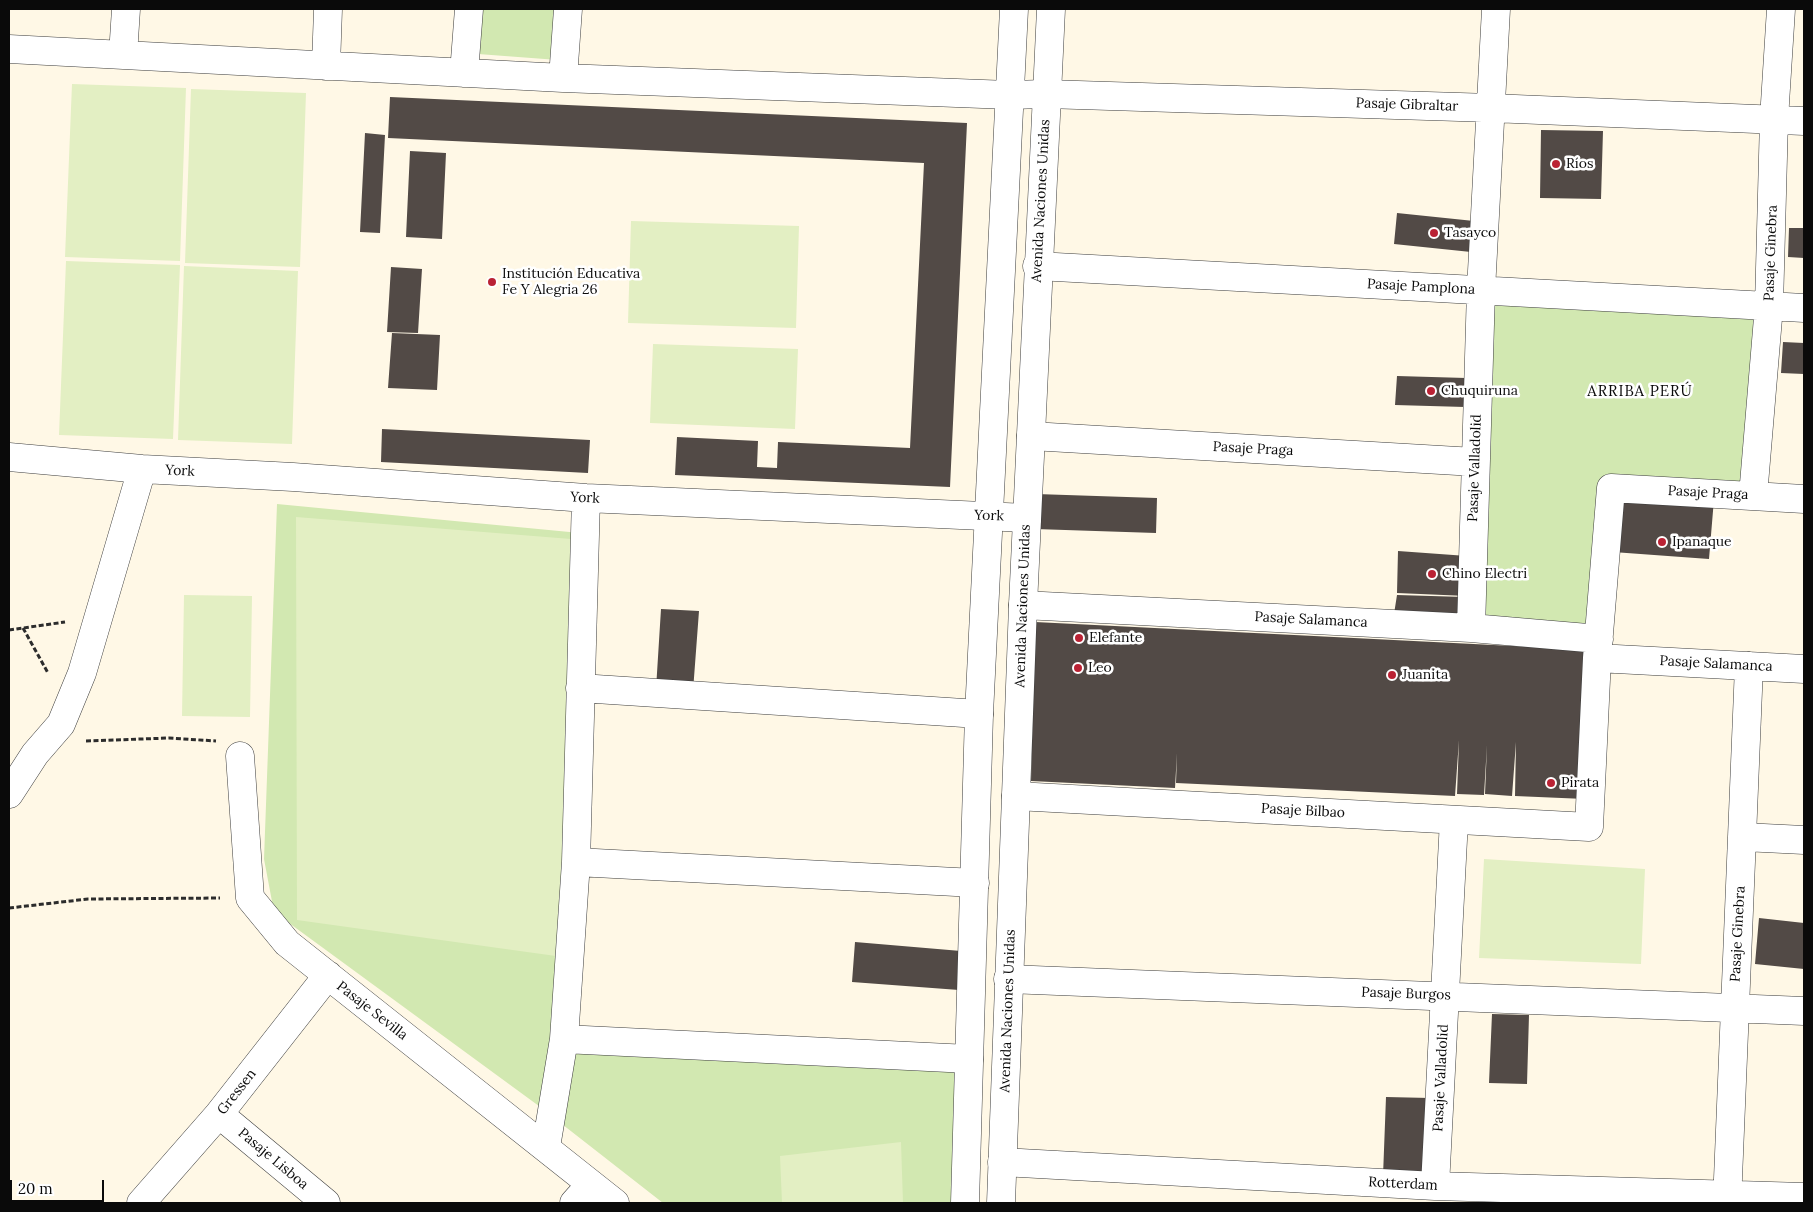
<!DOCTYPE html>
<meta charset="utf-8">
<style>
body{margin:0}
#map{position:relative;width:1813px;height:1212px;overflow:hidden;background:#fff8e6;font-family:Lora,serif}
canvas{display:block}
.frame{position:absolute;inset:0;border:10px solid #0a0a0a;pointer-events:none}
.scale{position:absolute;left:10px;top:1180px;width:94px;height:22px;box-sizing:border-box;border:2px solid #0a0a0a;border-top:0;padding-left:6px;font-size:15px;line-height:18px;white-space:nowrap;color:#0a0a0a;-webkit-text-stroke:4px #fff;paint-order:stroke}
</style>
<div id="map">
<canvas width="1813" height="1212"></canvas>
<div class="frame"></div>
<div class="scale">20 m</div>
</div>
<script>
const g = document.querySelector('canvas').getContext('2d');
g.lineJoin = 'round';
function fill(path, color) { g.fillStyle = color; g.fill(path, 'evenodd'); }
const poly = rows => new Path2D(rows.map(r => 'M' + r).join(''));
function stroke(path, color, width, dash) { g.strokeStyle = color; g.lineWidth = width; g.lineCap = dash ? 'butt' : 'round'; g.setLineDash(dash || []); g.stroke(path); }
function write(font, color, halo, rows, align = 'center') {
  g.font = font + ' Lora,serif'; g.lineWidth = 5; g.setLineDash([]); g.textBaseline = 'middle'; g.strokeStyle = halo; g.fillStyle = color; for (const [text, x, y, turn = 0] of rows) {
    g.save(); g.translate(x, y); g.rotate((+turn || 0) * Math.PI / 180); g.textAlign = isNaN(turn) ? turn : align; if (halo) g.strokeText(text, 0, 0); g.fillText(text, 0, 0); g.restore();
  }
}
fill(poly([
 [480,9,561,9,558,60,478,54],
 [1485,302,1761,320,1748,490,1606,482,1593,632,1476,622],
 [277,504,580,533,567,960,543,1109,274,912,264,859],
 [570,1043,959,1060,955,1203,663,1203,558,1121]
]), '#d2e8b1');
fill(poly([
 [72,84,186,88,180,261,65,257],
 [191,89,306,93,300,267,185,263],
 [631,221,799,226,796,328,628,323],
 [66,261,180,265,173,439,59,435],
 [184,266,298,271,292,444,178,440],
 [653,344,798,349,795,429,650,423],
 [296,517,571,539,563,957,297,920],
 [184,595,252,596,250,717,182,716],
 [1484,859,1645,869,1641,964,1479,958],
 [901,1142,903,1203,782,1203,780,1156]
]), '#e3efc3');
fill(poly([
 [390,97,967,123,950,487,675,475,677,437,758,441,757,467,777,468,778,442,910,448,924,163,388,138],
 [1541,130,1603,131,1601,199,1540,198],
 [365,133,385,135,380,233,360,232],
 [410,151,446,153,442,239,406,237],
 [1397,213,1474,221,1471,252,1394,244],
 [1789,228,1804,228,1804,258,1788,257],
 [391,267,422,269,418,333,387,332],
 [392,333,440,335,437,390,388,388],
 [1783,342,1804,343,1804,374,1781,373],
 [1397,376,1466,378,1465,407,1395,405],
 [382,429,590,440,588,473,381,462],
 [1615,491,1714,499,1709,559,1613,552],
 [1036,494,1157,498,1156,533,1035,529],
 [1398,551,1467,556,1467,596,1397,593],
 [1397,595,1465,597,1466,617,1394,614],
 [661,609,699,611,693,691,656,689],
 [1035,622,1593,650,1585,799,1515,796,1516,742,1512,796,1485,794,1487,745,1484,795,1457,794,1459,740,1455,796,1176,783,1177,753,1175,788,1031,781],
 [1759,918,1804,923,1804,969,1755,964],
 [855,942,961,951,959,990,852,982],
 [1492,1014,1529,1015,1527,1084,1489,1083],
 [1386,1097,1430,1098,1427,1178,1383,1176]
]), '#524a46');
const minor = poly([
 [9,49,563,78,1009,95,1046,94,1491,108,1804,121],
 [123,55,126,9],
 [326,66,328,9],
 [464,73,469,9],
 [563,78,568,9],
 [1037,266,1804,308],
 [1031,436,1475,462],
 [9,457,142,469,293,477,586,498,1027,518],
 [1753,496,1769,306,1774,119,1781,9],
 [1023,605,1471,628,1599,639],
 [1471,628,1481,290,1496,9],
 [1597,658,1804,669],
 [580,688,979,714],
 [240,756,250,898,287,943,615,1203],
 [9,794,35,754,61,724,82,673,142,469],
 [1016,796,1589,827,1597,658,1611,488,1804,499],
 [1743,837,1804,840],
 [576,862,975,883],
 [1008,979,1804,1011],
 [564,1039,969,1059],
 [219,1114,326,1203],
 [546,1147,564,1039,576,862,586,498],
 [1002,1162,1435,1186,1804,1197],
 [1435,1186,1454,820],
 [141,1203,219,1114,328,975],
 [574,1203,591,1184],
 [1727,1203,1749,666]
]);
const tertiary = poly([
 [965,1203,979,714,1014,9],
 [1001,1203,1023,605,1051,9]
]);
stroke(minor, '#3d3d3d', 29);
stroke(tertiary, '#3d3d3d', 29);
stroke(poly([
 [23,628,48,673],
 [9,630,65,622],
 [86,741,169,738,216,741],
 [9,908,88,899,220,898]
]), '#2c2c2c', 3, [5, 2.5]);
stroke(minor, '#fff', 28);
stroke(tertiary, '#fff', 28);
for (const [x, y, r, color] of [
 [1556,164,5,"#ba2234"],
 [1434,233,5,"#ba2234"],
 [492,282,5,"#ba2234"],
 [1431,391,5,"#ba2234"],
 [1662,542,5,"#ba2234"],
 [1432,574,5,"#ba2234"],
 [1079,638,5,"#ba2234"],
 [1078,668,5,"#ba2234"],
 [1392,675,5,"#ba2234"],
 [1551,783,5,"#ba2234"]
]) { const dot = new Path2D(); dot.arc(x, y, r, 0, 2 * Math.PI); g.fillStyle = color; g.fill(dot); stroke(dot, '#fff', 2); }
write('14px', '#0a0a0a', '#fff', [
 ["Pasaje Gibraltar",1407,105,2],
 ["Avenida Naciones Unidas",1041,201,-87],
 ["Pasaje Ginebra",1771,253,-88],
 ["Pasaje Pamplona",1421,287,3],
 ["Pasaje Praga",1253,449,3],
 ["Pasaje Valladolid",1475,468,-88],
 ["York",180,471,3],
 ["Pasaje Praga",1708,493,3],
 ["York",585,498,3],
 ["York",989,516,2],
 ["Avenida Naciones Unidas",1023,606,-88],
 ["Pasaje Salamanca",1311,620,3],
 ["Pasaje Salamanca",1716,664,3],
 ["Pasaje Bilbao",1303,811,3],
 ["Pasaje Ginebra",1738,934,-87],
 ["Pasaje Burgos",1406,994,2],
 ["Pasaje Sevilla",372,1011,38],
 ["Avenida Naciones Unidas",1008,1011,-88],
 ["Pasaje Valladolid",1441,1078,-87],
 ["Gressen",237,1092,-52],
 ["Pasaje Lisboa",273,1159,40],
 ["Rotterdam",1403,1184,3]
]);
write('14px', '#0a0a0a', '#fff', [
 ["Ríos",1566,164],
 ["Tasayco",1444,233],
 ["Institución Educativa",502,274],
 ["Fe Y Alegria 26",502,290],
 ["Chuquiruna",1441,391],
 ["Ipanaque",1672,542],
 ["Chino Electri",1442,574],
 ["Elefante",1089,638],
 ["Leo",1088,668],
 ["Juanita",1402,675],
 ["Pirata",1561,783]
], 'left');
g.letterSpacing = '1px';
write('15px', '#0a0a0a', '#fff', [
 ["ARRIBA PERÚ",1640,392]
]);
g.letterSpacing = '0px';
</script>
